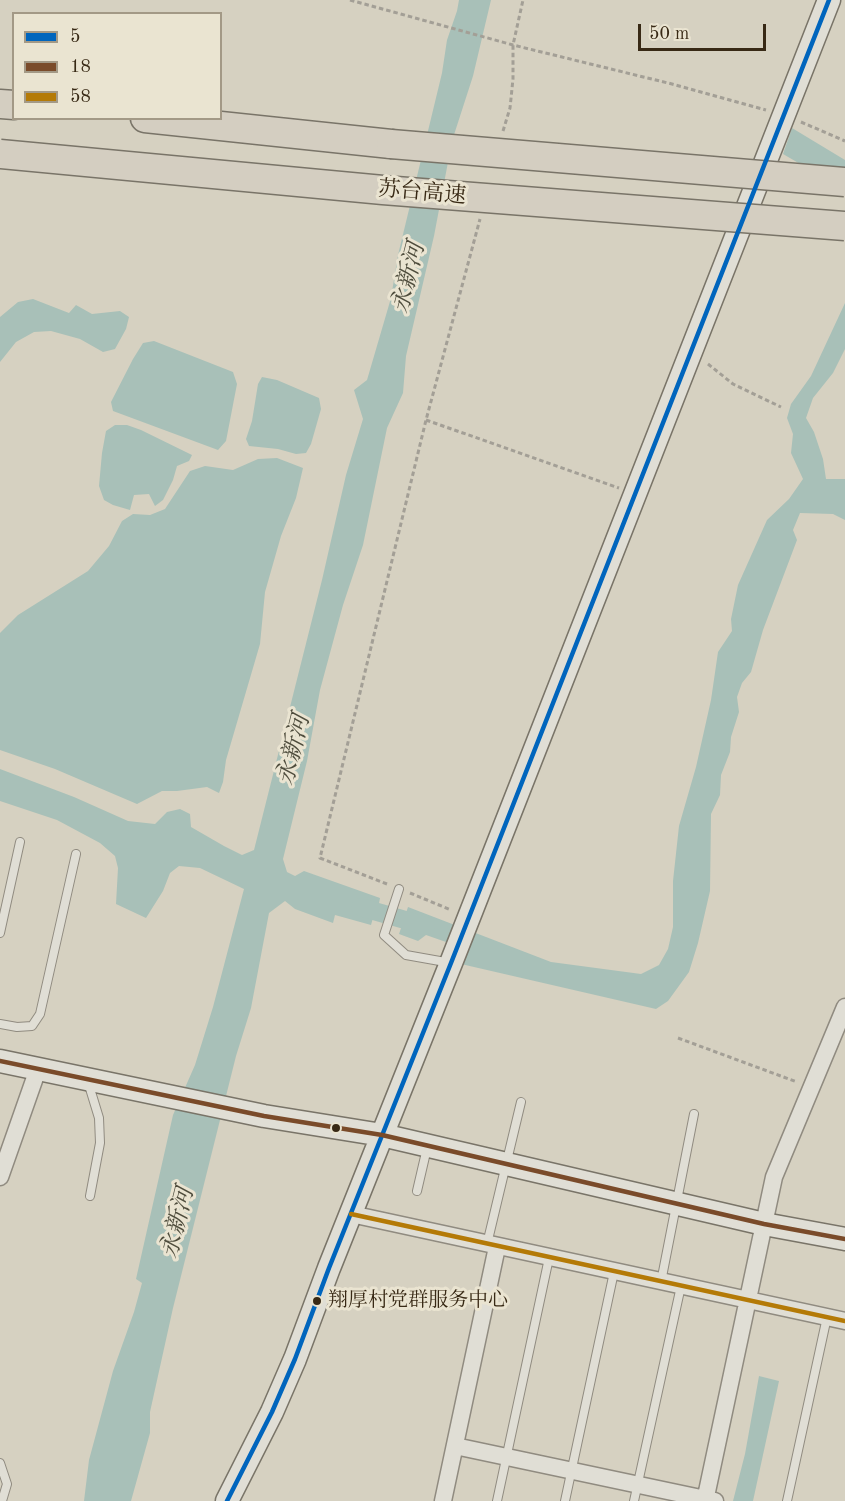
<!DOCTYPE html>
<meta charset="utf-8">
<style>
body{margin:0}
#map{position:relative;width:845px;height:1501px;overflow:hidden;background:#d6d1c1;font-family:"Old Standard TT",serif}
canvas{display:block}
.legend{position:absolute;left:12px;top:12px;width:210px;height:108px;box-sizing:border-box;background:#eae4d1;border:2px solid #a39986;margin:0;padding:8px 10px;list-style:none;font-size:18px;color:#382915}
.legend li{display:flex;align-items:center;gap:12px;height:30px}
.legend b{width:30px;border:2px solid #a39986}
.scale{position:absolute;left:638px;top:24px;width:128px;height:27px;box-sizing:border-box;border:3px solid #382915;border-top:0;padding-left:8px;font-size:18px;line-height:21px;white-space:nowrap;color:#382915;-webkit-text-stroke:4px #eae4d1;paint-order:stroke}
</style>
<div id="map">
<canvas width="845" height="1501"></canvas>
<ul class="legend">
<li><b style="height:8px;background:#0065bd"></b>5</li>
<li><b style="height:8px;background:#7a4b2a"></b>18</li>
<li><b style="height:8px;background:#b47a07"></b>58</li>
</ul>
<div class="scale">50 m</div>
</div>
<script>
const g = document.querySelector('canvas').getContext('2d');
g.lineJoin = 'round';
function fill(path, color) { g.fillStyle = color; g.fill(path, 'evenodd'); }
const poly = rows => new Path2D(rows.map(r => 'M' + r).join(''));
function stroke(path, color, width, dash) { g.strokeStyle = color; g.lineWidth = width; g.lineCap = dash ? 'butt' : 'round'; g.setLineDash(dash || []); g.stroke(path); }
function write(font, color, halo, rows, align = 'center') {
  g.font = font + ' "Old Standard TT","Noto Serif SC",serif'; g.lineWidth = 6; g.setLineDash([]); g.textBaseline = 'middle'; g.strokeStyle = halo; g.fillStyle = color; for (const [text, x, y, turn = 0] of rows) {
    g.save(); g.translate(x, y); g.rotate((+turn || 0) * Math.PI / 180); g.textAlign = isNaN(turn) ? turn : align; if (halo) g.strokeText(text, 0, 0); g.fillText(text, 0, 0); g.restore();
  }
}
fill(poly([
 [459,0,491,0,473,76,452,141,434,236,406,356,403,393,387,428,363,545,343,605,320,690,307,761,283,859,287,872,295,876,304,871,380,898,378,909,384,913,380,919,373,918,371,925,335,915,333,923,295,909,285,901,269,913,251,1008,236,1056,173,1308,150,1412,150,1433,131,1501,84,1501,89,1460,113,1371,134,1312,142,1283,136,1279,173,1115,195,1065,213,1007,244,889,200,868,179,866,170,873,163,891,146,918,116,904,118,868,115,856,100,843,57,820,0,801,0,769,74,797,128,821,155,824,167,812,180,809,190,814,191,827,224,846,242,855,254,850,322,580,346,475,363,419,354,390,367,380,391,298,398,255,442,73,447,40,457,11],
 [792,128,845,160,845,190,783,154],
 [33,299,69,313,76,305,92,314,120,311,129,317,126,329,115,349,103,352,80,339,51,331,34,332,16,342,0,362,0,317,18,302],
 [845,303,845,349,833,373,813,398,806,418,814,432,823,459,826,479,845,479,845,520,833,514,800,513,793,530,797,540,763,630,751,672,742,683,737,697,739,712,731,737,730,752,721,775,720,795,711,814,710,891,698,943,689,972,668,1001,656,1009,461,964,466,952,446,942,426,935,418,941,399,934,408,907,551,962,641,974,659,965,668,949,673,927,673,881,679,826,696,767,711,700,718,652,732,631,731,619,738,585,767,520,789,499,803,479,791,453,793,434,787,418,791,404,811,376],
 [154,341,233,372,237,384,226,441,218,450,113,411,111,402,133,359,143,343],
 [262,377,277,380,319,398,321,409,311,444,306,453,296,454,278,449,249,446,246,439,252,421,258,384],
 [115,425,127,425,141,430,192,455,189,461,177,466,173,480,163,500,155,506,149,494,134,495,130,510,113,505,104,500,99,486,102,453,106,431],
 [277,458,303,468,296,498,281,536,265,592,260,644,226,760,223,782,219,793,207,787,177,791,162,791,137,804,55,769,0,750,0,633,18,615,88,571,109,546,122,521,133,514,150,515,165,509,190,471,205,466,233,470,258,459],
 [759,1376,779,1381,753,1501,733,1501,745,1454]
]), '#a8c0b8');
stroke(poly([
 [360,907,426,926]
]), '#a8c0b8', 18);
const lane = poly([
 [399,889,384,935,406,955,451,963],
 [0,933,20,842],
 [0,1024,17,1027,32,1026,40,1014,76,854],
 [88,1082,99,1118,100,1143,90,1196],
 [417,1191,427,1148],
 [487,1244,521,1102],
 [661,1282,694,1114],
 [0,1463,7,1484,2,1501],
 [497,1501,549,1258],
 [565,1501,614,1272],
 [634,1501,681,1286],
 [787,1501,827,1317]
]);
const street = poly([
 [0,1177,38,1069],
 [351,1214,845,1321],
 [455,1446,715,1501],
 [443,1501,497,1247],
 [705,1501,774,1177,845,1007]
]);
const secondary = poly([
 [0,1061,264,1116,382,1135,764,1224,845,1239],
 [227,1501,272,1412,295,1359,329,1268,451,963,829,0]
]);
const highway = poly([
 [0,104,14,105],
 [145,118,391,144]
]);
stroke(lane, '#908b80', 10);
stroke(street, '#908b80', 19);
stroke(secondary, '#797468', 25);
stroke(highway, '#797468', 31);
stroke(poly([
 [350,0,513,45,672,84,766,110],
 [801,122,845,141],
 [503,131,510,108,513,79,513,45,523,0],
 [708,364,733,384,781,407],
 [426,420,619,488],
 [387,884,320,858,426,420,480,219],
 [410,893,451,910],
 [678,1038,797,1082]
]), '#a39f96', 3, [4.5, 3]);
stroke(lane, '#e0ded5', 8);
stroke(street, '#e0ded5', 16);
stroke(secondary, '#e0ded5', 22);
stroke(highway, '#d4cec1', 28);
const highwayBridge = poly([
 [391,144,845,182],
 [0,154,383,190,845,226]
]);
stroke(highwayBridge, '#797468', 31, []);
stroke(highwayBridge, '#d4cec1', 28);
stroke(poly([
 [227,1501,272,1412,295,1359,329,1268,451,963,829,0]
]), '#0065bd', 4.5);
stroke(poly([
 [0,1061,264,1116,382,1135,764,1224,845,1239]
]), '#7a4b2a', 4.5);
stroke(poly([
 [351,1214,845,1321]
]), '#b47a07', 4.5);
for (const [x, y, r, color] of [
 [336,1128,5,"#382915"],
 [317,1301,5,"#382915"]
]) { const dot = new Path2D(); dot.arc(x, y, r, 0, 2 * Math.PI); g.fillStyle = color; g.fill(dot); stroke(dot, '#eae4d1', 2); }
write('20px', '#382915', '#eae4d1', [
 ["翔厚村党群服务中心",328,1301]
], 'left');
write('22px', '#382915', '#eae4d1', [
 ["苏台高速",422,193,5]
]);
write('italic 24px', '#4f4d3d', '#eae4d1', [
 ["永新河",409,278,-76],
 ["永新河",294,750,-76],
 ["永新河",178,1223,-76]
]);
</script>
